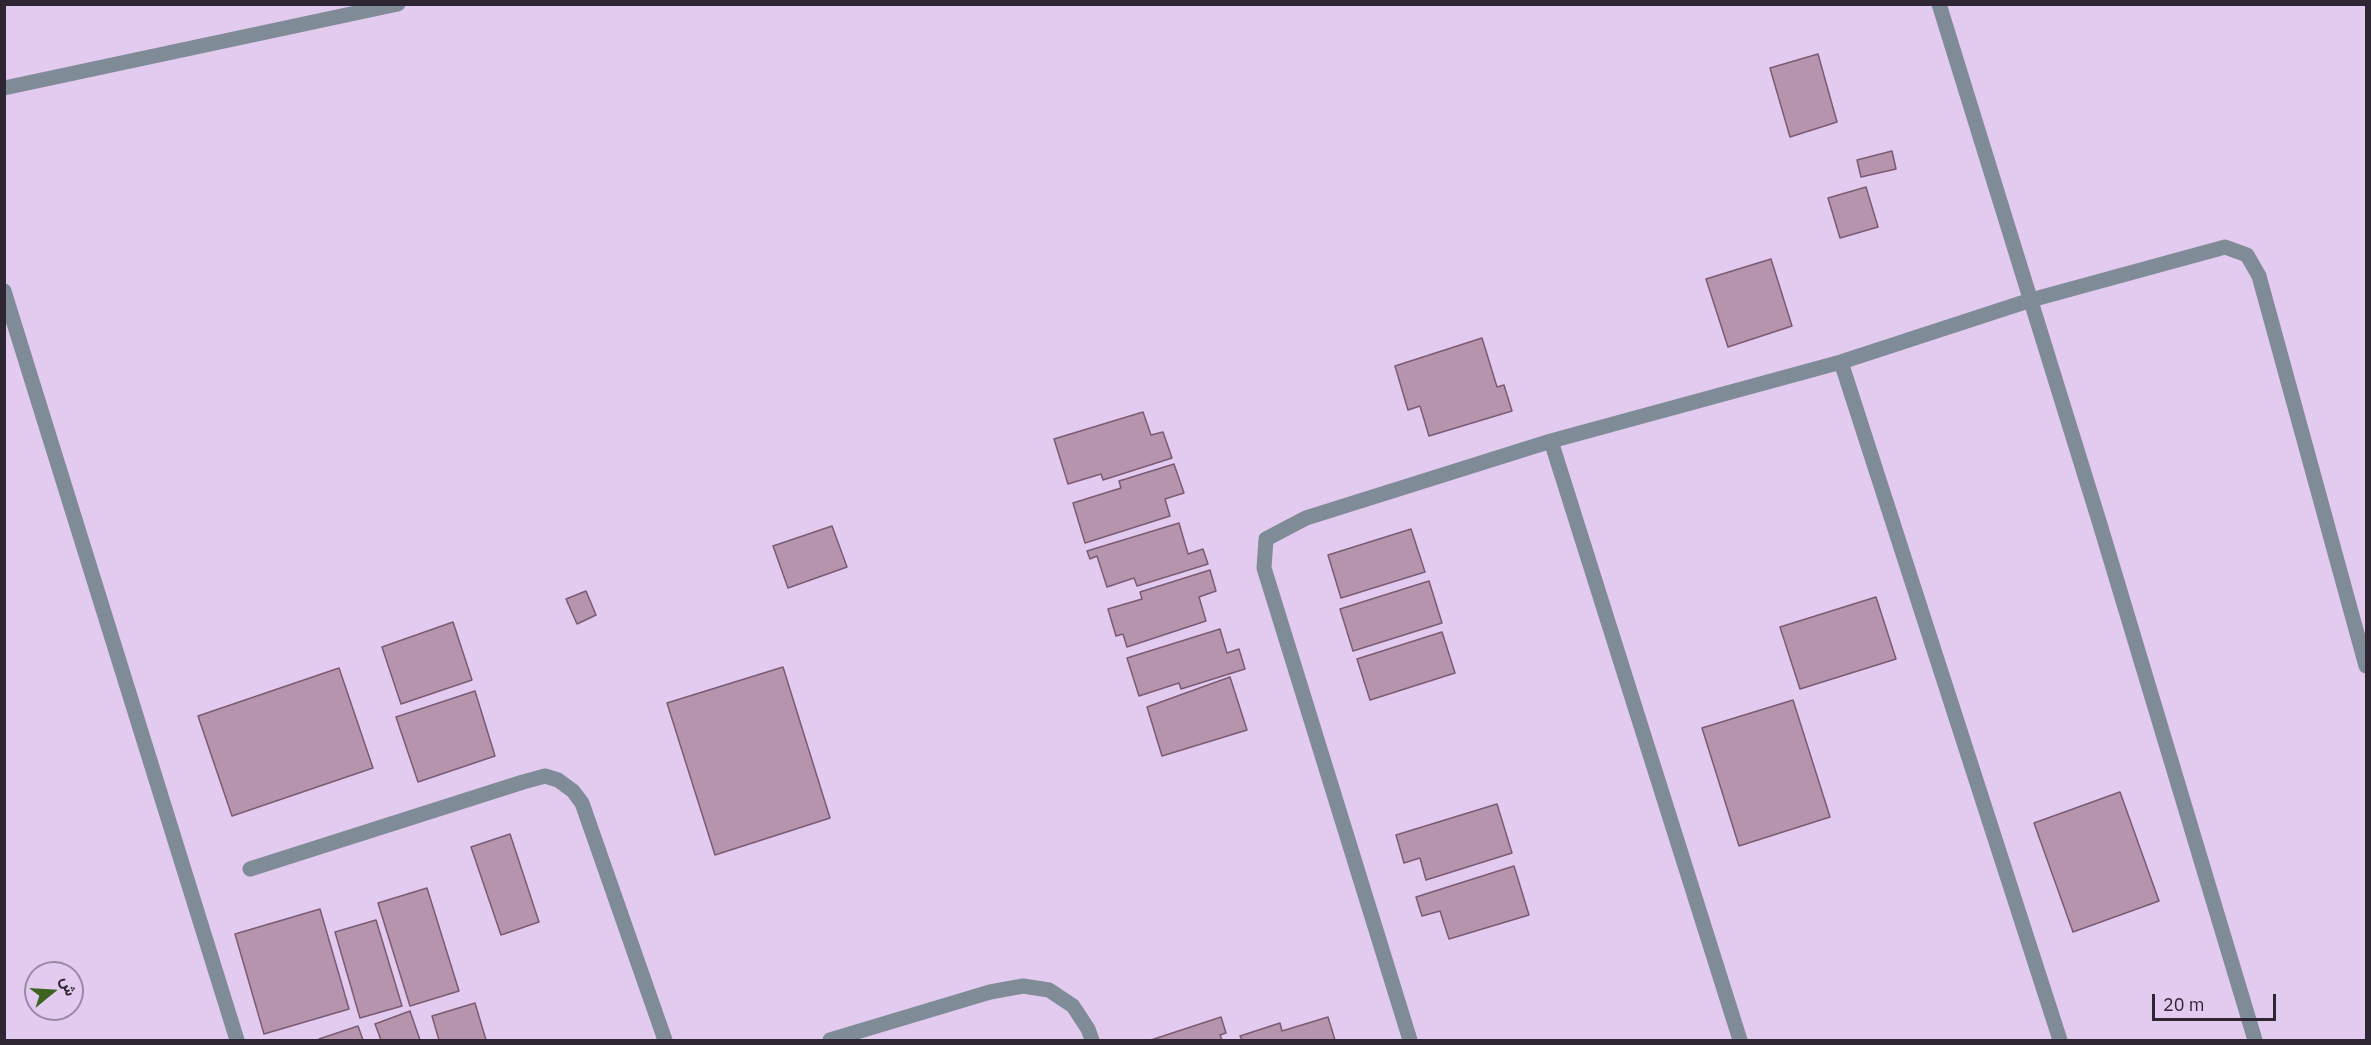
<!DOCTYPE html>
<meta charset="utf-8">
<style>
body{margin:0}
#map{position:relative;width:2371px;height:1045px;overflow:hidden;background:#e2cbee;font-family:"IBM Plex Sans",Vazirmatn,sans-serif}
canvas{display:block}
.frame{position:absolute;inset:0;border:6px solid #2e2633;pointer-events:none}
.north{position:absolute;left:24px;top:961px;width:60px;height:60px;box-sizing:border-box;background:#e2cbee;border:2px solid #9a89a3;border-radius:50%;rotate:72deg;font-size:16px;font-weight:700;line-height:24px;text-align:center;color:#2e2633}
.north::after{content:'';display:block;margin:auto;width:21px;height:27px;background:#3c6420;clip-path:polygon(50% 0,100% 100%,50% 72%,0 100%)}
.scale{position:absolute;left:2152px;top:994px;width:124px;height:27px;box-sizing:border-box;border:3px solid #2e2633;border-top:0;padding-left:8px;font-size:18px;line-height:21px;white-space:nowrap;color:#2e2633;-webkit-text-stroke:4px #e2cbee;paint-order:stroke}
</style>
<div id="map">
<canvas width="2371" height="1045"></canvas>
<div class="frame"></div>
<div class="north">ش</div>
<div class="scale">20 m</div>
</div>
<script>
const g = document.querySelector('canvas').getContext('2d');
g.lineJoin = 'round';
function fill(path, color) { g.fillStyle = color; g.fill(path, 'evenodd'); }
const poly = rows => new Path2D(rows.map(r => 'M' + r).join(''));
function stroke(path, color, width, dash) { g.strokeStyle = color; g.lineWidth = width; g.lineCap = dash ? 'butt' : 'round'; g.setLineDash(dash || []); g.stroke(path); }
const building = poly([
 [1818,54,1837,122,1790,137,1770,68,1818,54],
 [1892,151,1896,169,1861,177,1857,160,1892,151],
 [1866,187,1878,227,1840,238,1828,198,1866,187],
 [1771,259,1792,326,1728,347,1706,279,1771,259],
 [1482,338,1497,387,1504,385,1512,411,1429,436,1420,406,1408,410,1395,366,1482,338],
 [1143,412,1151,435,1163,432,1172,458,1103,480,1101,474,1068,484,1054,439,1143,412],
 [1174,464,1184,493,1165,499,1170,516,1085,543,1073,503,1121,488,1119,481,1174,464],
 [1179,523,1188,554,1203,549,1208,564,1137,586,1134,578,1107,587,1097,556,1090,559,1087,551,1179,523],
 [832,526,847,567,788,588,773,546,832,526],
 [1411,529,1425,572,1341,598,1328,555,1411,529],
 [1210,570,1216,591,1199,597,1206,621,1127,647,1123,634,1116,636,1108,609,1142,599,1140,592,1210,570],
 [1429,581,1442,623,1353,651,1340,609,1429,581],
 [586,591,596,615,577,624,566,599,586,591],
 [1876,597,1896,659,1800,689,1780,627,1876,597],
 [453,622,472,680,401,704,382,647,453,622],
 [1220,629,1227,653,1239,649,1245,669,1181,689,1179,683,1139,696,1127,658,1220,629],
 [1442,632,1455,673,1370,700,1357,659,1442,632],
 [783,667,830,818,715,855,667,703,783,667],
 [339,668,373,768,232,816,198,716,339,668],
 [1230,677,1247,730,1162,756,1147,707,1230,677],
 [475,691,495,756,418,782,396,717,475,691],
 [1793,700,1830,817,1739,846,1702,728,1793,700],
 [2120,792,2159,901,2073,932,2034,823,2120,792],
 [1497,804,1512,853,1426,880,1420,858,1404,863,1396,835,1497,804],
 [510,834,539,922,501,935,471,847,510,834],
 [1514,866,1529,915,1449,939,1440,911,1422,916,1416,897,1514,866],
 [427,888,459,991,410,1006,378,903,427,888],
 [320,909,349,1009,264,1034,235,934,320,909],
 [376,920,402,1006,360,1018,335,932,376,920],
 [475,1003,486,1040,439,1040,432,1016,475,1003],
 [410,1011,420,1040,381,1040,375,1024,410,1011],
 [1221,1017,1226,1033,1220,1035,1222,1040,1151,1040,1221,1017],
 [1328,1017,1335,1040,1242,1040,1240,1036,1280,1023,1282,1031,1328,1017],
 [358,1026,363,1040,320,1040,319,1039,358,1026]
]);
fill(building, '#b694ad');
stroke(building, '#7a5b73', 1.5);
stroke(poly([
 [4,88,398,4],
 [2031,300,2225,247,2247,255,2259,276,2366,666]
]), '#808b98', 15);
stroke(poly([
 [1939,4,2099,521,2255,1040],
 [4,291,237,1040],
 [1841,362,2060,1040],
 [1551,441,1740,1040],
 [250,869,523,782,545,776,558,780,573,791,582,803,665,1040],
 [830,1040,990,992,1023,986,1049,990,1073,1006,1088,1029,1092,1040],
 [1410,1040,1264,568,1266,539,1306,518,1551,441,1841,362,2031,300]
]), '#808b98', 15);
</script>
